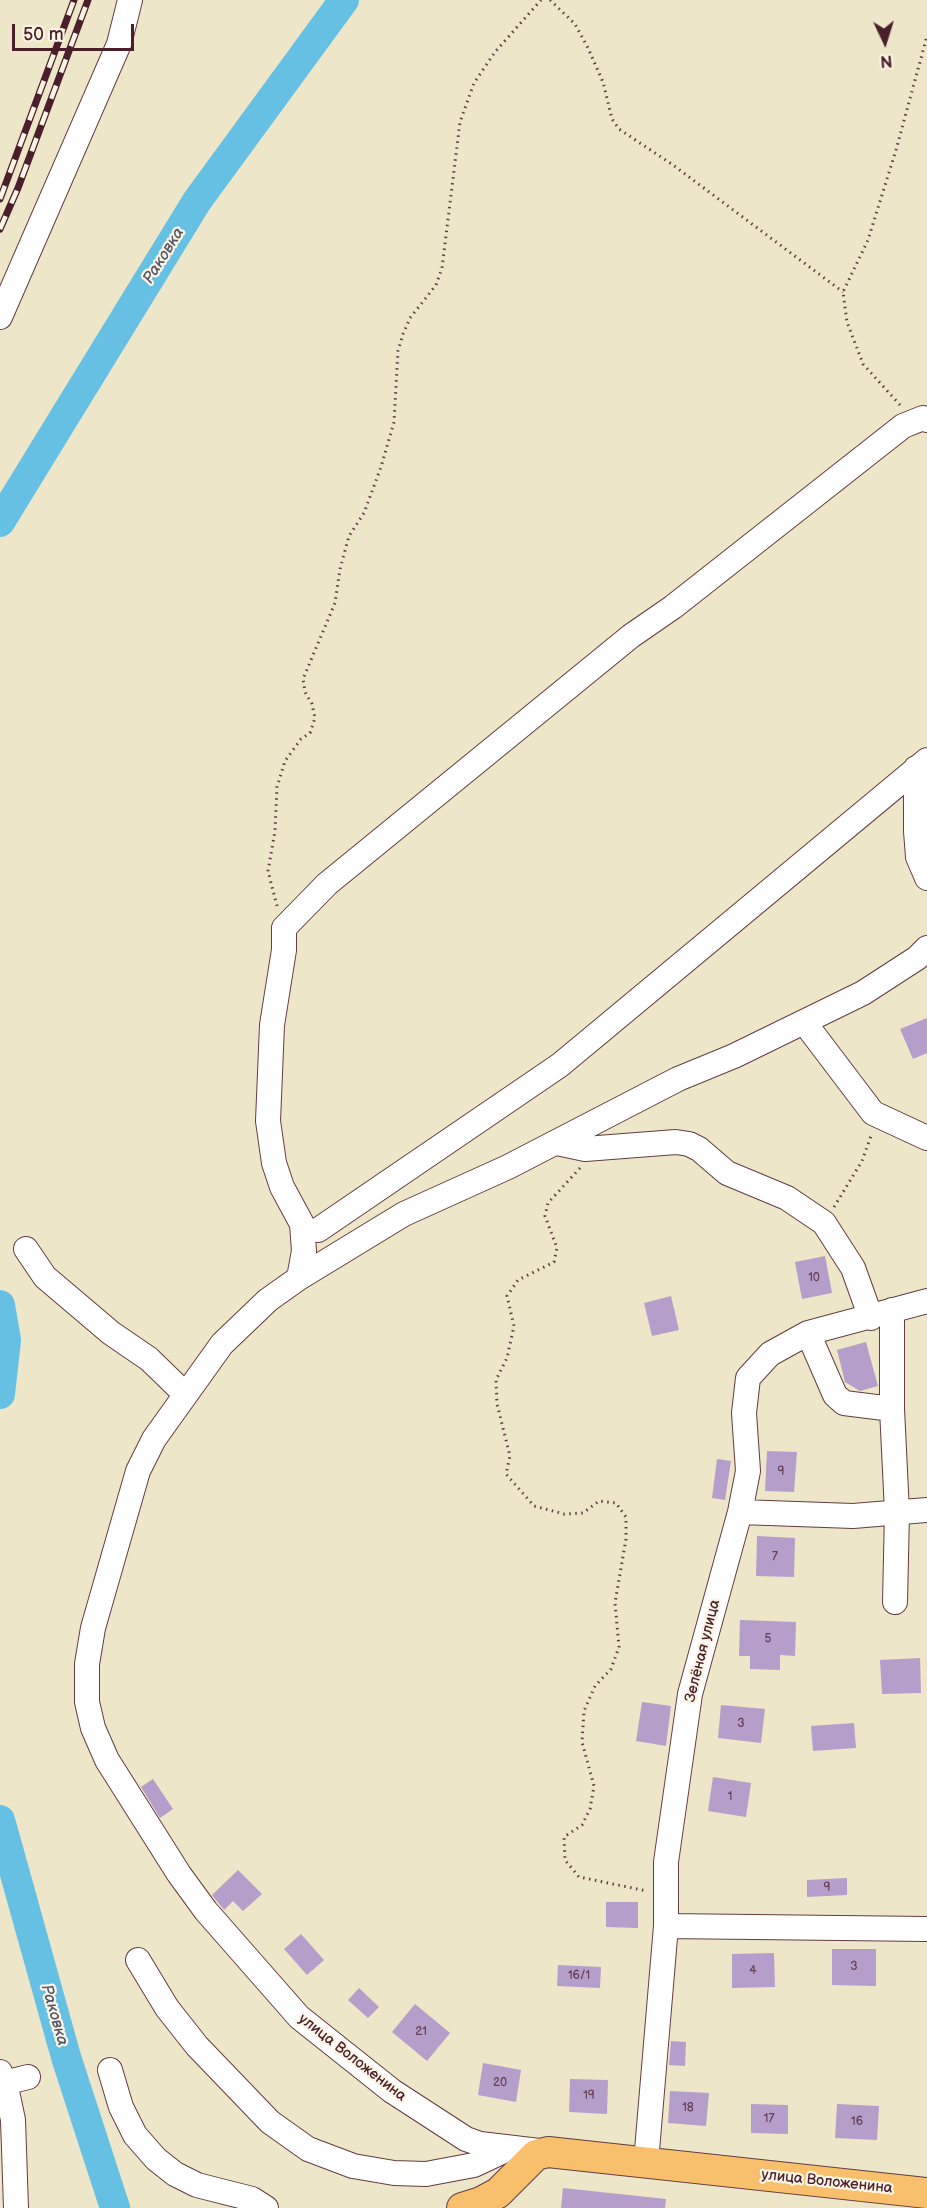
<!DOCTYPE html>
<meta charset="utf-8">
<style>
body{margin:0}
#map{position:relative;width:927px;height:2208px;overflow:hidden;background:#ede6c8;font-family:"Balsamiq Sans",sans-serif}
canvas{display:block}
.north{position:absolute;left:855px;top:12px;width:60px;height:60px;-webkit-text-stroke:4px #fcf5e5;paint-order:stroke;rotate:176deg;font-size:16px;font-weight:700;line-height:24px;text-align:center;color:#4a1f2b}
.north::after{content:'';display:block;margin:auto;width:21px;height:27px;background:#4a1f2b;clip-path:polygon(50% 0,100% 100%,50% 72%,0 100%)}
.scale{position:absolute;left:12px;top:24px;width:122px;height:27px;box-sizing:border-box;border:3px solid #4a1f2b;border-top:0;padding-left:8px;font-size:18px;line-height:21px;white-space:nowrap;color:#4a1f2b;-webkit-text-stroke:4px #fcf5e5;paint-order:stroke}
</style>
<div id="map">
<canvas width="927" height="2208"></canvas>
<div class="north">N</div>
<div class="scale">50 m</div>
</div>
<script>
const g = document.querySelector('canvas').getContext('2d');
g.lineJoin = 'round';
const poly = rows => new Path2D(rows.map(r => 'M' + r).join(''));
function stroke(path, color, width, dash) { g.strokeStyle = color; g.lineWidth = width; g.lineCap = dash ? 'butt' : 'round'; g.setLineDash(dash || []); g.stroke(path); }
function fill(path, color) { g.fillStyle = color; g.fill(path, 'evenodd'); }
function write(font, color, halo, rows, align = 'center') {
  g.font = font + ' "Balsamiq Sans",sans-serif'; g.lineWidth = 4.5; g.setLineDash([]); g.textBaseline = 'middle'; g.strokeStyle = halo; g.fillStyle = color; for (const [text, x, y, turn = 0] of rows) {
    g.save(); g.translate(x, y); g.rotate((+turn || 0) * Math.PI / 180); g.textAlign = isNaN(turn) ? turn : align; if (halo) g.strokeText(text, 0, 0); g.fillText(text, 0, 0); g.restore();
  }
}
stroke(poly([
 [0,522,197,201,344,0],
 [0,1305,6,1340,0,1394],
 [0,1820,66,2057,115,2208]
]), '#66c0e3', 30);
fill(poly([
 [927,1018,927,1053,913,1059,900,1029],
 [825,1256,832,1293,802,1299,795,1262],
 [671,1296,679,1330,652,1336,644,1303],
 [866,1342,878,1386,860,1391,845,1382,837,1350],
 [767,1451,797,1452,794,1492,765,1491],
 [717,1459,731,1461,725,1500,712,1498],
 [757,1536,795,1538,794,1577,756,1576],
 [740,1620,796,1622,795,1656,780,1655,780,1670,750,1669,750,1656,739,1656],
 [920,1658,921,1693,882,1694,880,1660],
 [642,1702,671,1706,666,1746,636,1741],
 [721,1705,765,1709,761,1743,718,1738],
 [854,1723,856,1748,813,1751,811,1726],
 [713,1777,751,1783,746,1817,708,1811],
 [153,1779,173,1809,160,1818,141,1787],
 [238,1870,262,1894,243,1911,233,1901,224,1910,212,1895],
 [847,1878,847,1895,807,1897,807,1880],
 [606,1902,638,1902,638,1928,606,1927],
 [301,1934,324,1960,307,1975,284,1949],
 [832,1949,876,1949,876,1986,832,1985],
 [774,1953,775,1987,732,1988,732,1954],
 [558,1965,601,1967,600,1988,557,1986],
 [359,1988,379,2007,368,2018,348,2000],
 [415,2004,450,2033,427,2061,392,2032],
 [671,2041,686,2042,685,2066,669,2065],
 [483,2063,521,2070,516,2102,478,2095],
 [570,2079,608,2080,607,2114,569,2112],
 [670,2091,709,2093,706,2126,668,2123],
 [751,2104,788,2105,788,2134,751,2133],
 [837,2104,879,2106,877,2140,835,2138],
 [563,2188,666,2199,665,2208,561,2208]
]), '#b69ecb');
const minor = poly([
 [0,317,119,44,130,0],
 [916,768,916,831,918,857,927,878],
 [804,1022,873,1113,927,1138],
 [557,1143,585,1149,676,1142,689,1144,699,1149,727,1173,787,1198,824,1223,853,1268,871,1318],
 [318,1230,560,1065,927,760],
 [26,1249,45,1277,111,1333,149,1359,184,1393],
 [299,1278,304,1251,302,1224,282,1187,274,1163,268,1121,272,1025,284,950,284,928,327,884,631,636,673,607,903,426,923,418,927,420],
 [892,1310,892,1409,897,1512,895,1602],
 [808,1333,835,1395,844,1403,892,1409],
 [740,1512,853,1516,927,1510],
 [666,1926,666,1862,690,1694,740,1512,748,1471,744,1413,748,1378,770,1354,808,1333,927,1301],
 [138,1960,167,2008,197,2046,270,2122,308,2149,353,2166,394,2173,426,2174,474,2165,510,2148],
 [110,2070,121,2107,135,2135,156,2159,175,2174,197,2185,252,2199,266,2208],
 [0,2072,5,2082,13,2120,16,2208],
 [0,2084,28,2077],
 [548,2152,480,2144,466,2139,392,2091,299,2017,206,1911,179,1874,107,1760,93,1728,87,1702,87,1664,93,1628,138,1471,154,1439,222,1344,268,1300,299,1278,404,1214,508,1167,678,1079,734,1056,863,993,917,958,927,948],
 [646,2162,666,1926,927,1929]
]);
const major = poly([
 [462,2208,481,2202,498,2193,536,2155,548,2152,927,2193]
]);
stroke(minor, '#623d43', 26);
stroke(major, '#623d43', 32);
stroke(poly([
 [550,0,575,24,588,48,603,82,612,119,619,129,673,165,843,292],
 [900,405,863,364,847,322,843,292,868,240,896,150,927,36],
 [277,906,268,871,275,831,277,787,285,761,301,739,310,733,315,718,312,704,305,692,303,679,335,603,340,569,349,536,364,513,381,467,394,422,398,351,403,334,410,318,436,285,442,268,460,122,474,83,495,52,541,0],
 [580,1168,548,1203,545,1216,557,1248,554,1262,518,1280,507,1296,514,1326,507,1358,496,1380,497,1404,510,1456,506,1474,534,1506,564,1514,583,1513,599,1501,616,1503,626,1517,626,1539,615,1603,619,1647,611,1669,595,1686,584,1711,582,1742,594,1786,590,1809,582,1825,564,1837,565,1860,579,1877,647,1891],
 [834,1207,862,1161,872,1133]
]), '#623d43', 3, [1.5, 4.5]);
stroke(minor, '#fff', 24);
stroke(major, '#f8bf6c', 30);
const rail = poly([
 [0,199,74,0],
 [0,229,18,188,88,0]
]);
stroke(rail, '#4a1f2b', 7);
stroke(rail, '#fcf5e5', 4.5, [14]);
write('12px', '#653f53', null, [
 ["10",814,1278],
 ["9",781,1472],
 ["7",775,1557],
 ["5",768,1639],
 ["3",741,1724],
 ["1",730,1797],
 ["9",827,1888],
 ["3",854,1967],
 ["4",753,1971],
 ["16/1",579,1976],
 ["21",421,2032],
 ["20",500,2083],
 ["19",589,2096],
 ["18",688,2108],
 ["17",769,2119],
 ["16",857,2122]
]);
write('15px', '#4a1f2b', '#fcf5e5', [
 ["Зелёная улица",703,1651,-76],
 ["улица Воложенина",352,2058,38],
 ["улица Воложенина",827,2182,6]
]);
write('italic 16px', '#54576b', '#fcf5e5', [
 ["Раковка",164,256,-58],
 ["Раковка",54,2015,74]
]);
</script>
